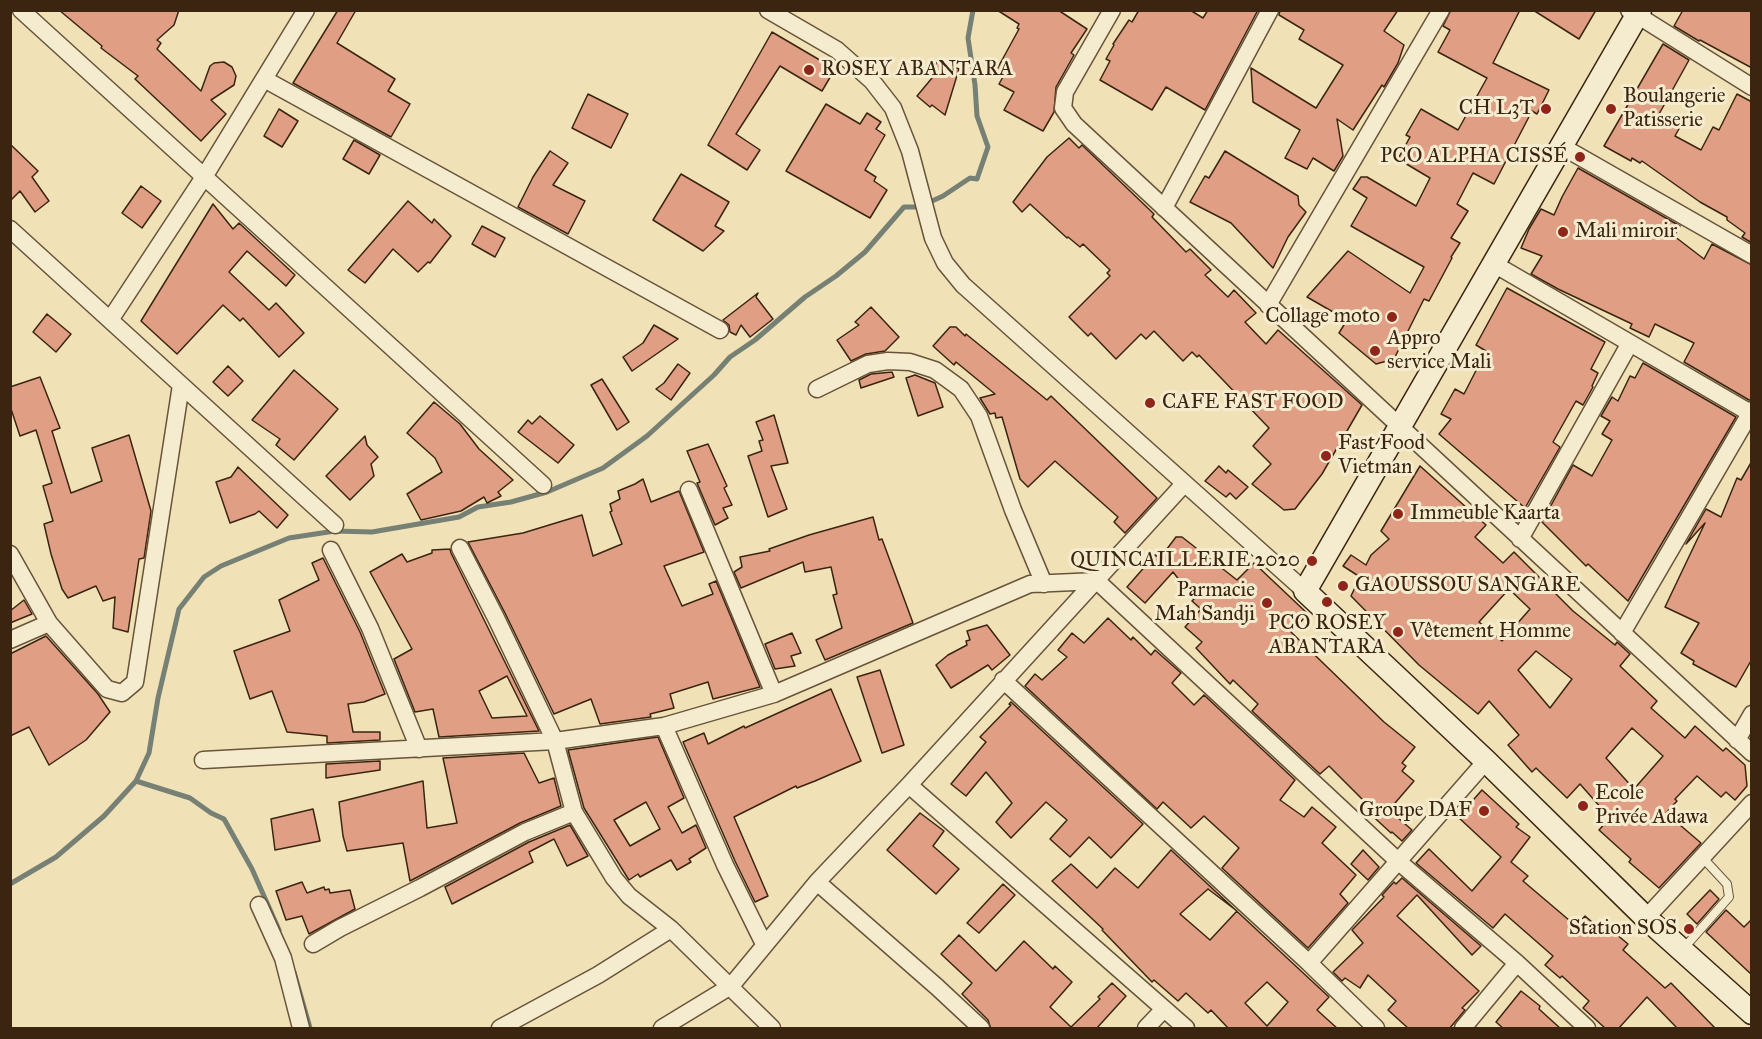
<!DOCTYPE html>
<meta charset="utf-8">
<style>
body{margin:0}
#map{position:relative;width:1762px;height:1039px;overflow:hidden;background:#f0e2b6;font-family:"IM FELL Great Primer",serif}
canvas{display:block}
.frame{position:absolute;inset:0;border:12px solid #3b2510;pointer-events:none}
</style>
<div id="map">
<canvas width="1762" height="1039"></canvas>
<div class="frame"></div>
</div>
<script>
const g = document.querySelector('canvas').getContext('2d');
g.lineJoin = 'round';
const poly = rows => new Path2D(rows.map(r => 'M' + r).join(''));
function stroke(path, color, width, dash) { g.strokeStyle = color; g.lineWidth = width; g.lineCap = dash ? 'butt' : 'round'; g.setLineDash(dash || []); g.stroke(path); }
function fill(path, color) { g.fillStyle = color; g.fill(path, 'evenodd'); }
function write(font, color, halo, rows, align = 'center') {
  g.font = font + ' "IM FELL Great Primer",serif'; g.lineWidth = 6; g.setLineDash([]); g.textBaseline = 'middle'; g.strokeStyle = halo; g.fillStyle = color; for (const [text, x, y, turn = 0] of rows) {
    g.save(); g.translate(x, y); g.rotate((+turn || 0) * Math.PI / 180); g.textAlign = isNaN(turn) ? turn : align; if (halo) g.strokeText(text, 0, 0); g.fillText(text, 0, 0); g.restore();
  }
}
stroke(poly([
 [136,781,190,798,211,813,224,819,252,869,279,930],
 [10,884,56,857,104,816,136,781,149,753,158,698,179,609,204,577,221,566,289,538,335,531,372,532,459,517,478,507,511,502,547,492,603,468,647,436,714,375,730,357,755,340,805,297,836,276,865,252,904,207,919,207,943,196,970,178,977,179,988,147,977,116,975,85,968,38,973,10],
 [294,972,310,1028]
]), '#768074', 5);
const building = poly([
 [59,10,179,10,174,25,157,40,161,43,157,49,201,91,210,66,214,63,224,62,232,67,236,76,234,85,211,100,226,114,201,141,135,79,138,76,101,48,102,46,59,10],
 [338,10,356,10,337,43,395,79,388,91,410,104,391,137,293,83,338,10],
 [997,10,1058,10,1087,29,1071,53,1074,55,1056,87,1054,112,1043,131,1004,110,1014,92,999,84,1004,75,996,71,1019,29,1017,28,1019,24,997,10],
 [1139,10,1190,10,1203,18,1208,10,1258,10,1205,110,1166,87,1152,110,1100,80,1110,61,1106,59,1114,45,1113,44,1129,20,1132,22,1139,10],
 [1280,10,1398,10,1384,31,1404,45,1398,63,1384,87,1382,85,1353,130,1337,119,1343,156,1334,171,1313,158,1307,169,1285,158,1300,130,1253,102,1251,68,1316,108,1343,65,1299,39,1304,30,1279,15,1280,10],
 [1451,10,1520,10,1493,63,1549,90,1537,114,1532,111,1494,184,1473,173,1457,204,1468,211,1451,238,1460,243,1451,257,1452,258,1429,301,1424,299,1394,359,1376,364,1339,333,1347,320,1307,297,1348,251,1410,293,1424,267,1351,226,1367,198,1353,189,1361,177,1367,177,1416,206,1430,178,1398,159,1410,137,1406,135,1421,109,1458,130,1487,78,1438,52,1450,30,1443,26,1451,10],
 [1533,10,1596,10,1579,39,1533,10],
 [1683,10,1752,10,1752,68,1700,40,1699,41,1674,26,1683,10],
 [772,32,835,69,822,91,780,66,736,134,760,150,747,170,708,145,772,32],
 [1663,44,1689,60,1658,116,1680,127,1675,136,1701,150,1713,127,1719,130,1737,94,1752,102,1752,243,1742,237,1745,233,1727,220,1727,217,1700,202,1642,161,1640,163,1632,158,1631,161,1604,146,1663,44],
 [937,61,959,69,945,115,932,105,930,107,917,96,932,78,937,61],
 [588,94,628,114,611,148,572,128,588,94],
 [826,104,860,124,867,113,881,122,876,129,885,135,865,170,876,177,874,181,887,190,870,218,786,171,826,104],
 [279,109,298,121,282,147,264,136,279,109],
 [1069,138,1079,148,1082,145,1154,214,1152,217,1186,252,1190,249,1211,270,1205,275,1228,297,1234,290,1256,313,1245,322,1266,344,1278,330,1362,405,1322,474,1295,509,1284,510,1252,484,1271,464,1253,446,1269,428,1199,355,1197,357,1192,352,1183,361,1154,331,1146,339,1141,334,1116,359,1091,333,1088,336,1069,317,1110,276,1107,273,1110,270,1083,244,1080,247,1068,237,1067,238,1030,204,1022,212,1013,202,1047,157,1069,138],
 [354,140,380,155,369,174,343,159,354,140],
 [10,144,38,171,32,177,49,201,35,212,20,191,10,201,10,144],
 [550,151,568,163,553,185,585,201,568,234,518,207,533,177,550,151],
 [1225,151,1298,196,1299,205,1306,212,1288,237,1273,268,1231,223,1190,202,1205,176,1209,178,1225,151],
 [1578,168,1680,226,1674,236,1704,259,1712,244,1752,265,1752,400,1749,400,1684,362,1694,343,1655,324,1649,337,1630,328,1632,324,1558,289,1531,274,1542,256,1521,248,1529,229,1541,209,1554,215,1562,197,1578,168],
 [681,174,729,202,715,226,724,231,703,251,653,220,681,174],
 [141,186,161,201,142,228,122,213,141,186],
 [408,201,432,223,434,219,451,236,430,263,428,262,418,272,393,249,365,283,348,270,408,201],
 [213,204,233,229,239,223,295,275,286,286,247,251,229,272,269,310,276,303,304,333,279,357,243,318,240,321,223,305,177,354,141,321,213,204],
 [482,226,505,238,495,257,472,244,482,226],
 [1507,288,1605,342,1591,369,1598,373,1592,386,1593,387,1583,405,1576,401,1553,442,1560,447,1525,508,1439,434,1451,419,1441,414,1455,389,1464,394,1486,351,1476,345,1507,288],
 [758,293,756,297,773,319,750,337,741,325,736,335,730,332,729,325,723,320,758,293],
 [871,307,899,337,885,351,866,354,851,361,837,340,859,325,855,322,871,307],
 [47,314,71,334,56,352,33,332,47,314],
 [654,325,678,339,632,371,623,357,643,343,654,325],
 [950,327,956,327,965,336,966,334,1047,400,1051,396,1157,498,1125,533,1114,522,1118,517,1055,461,1028,487,1020,479,1002,417,996,418,995,413,990,414,980,398,995,394,956,362,954,365,933,346,950,327],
 [1643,363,1736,417,1628,601,1588,564,1586,566,1542,522,1573,465,1592,476,1612,440,1602,434,1610,421,1601,416,1612,397,1618,401,1630,376,1635,378,1643,363],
 [678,364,690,373,671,400,656,389,664,383,678,364],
 [228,366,243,381,228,396,213,382,228,366],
 [294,370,338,409,294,460,276,445,280,439,252,420,294,370],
 [892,372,894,377,861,388,859,380,871,374,892,372],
 [915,375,935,383,943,407,918,416,906,378,915,375],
 [40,377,60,428,52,431,71,493,102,481,92,448,129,435,151,511,144,558,139,559,128,632,113,628,115,597,103,601,96,586,68,598,62,589,51,554,44,524,53,521,43,486,52,483,36,430,20,436,10,406,10,387,40,377],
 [602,379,629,422,617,430,591,385,602,379],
 [434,402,460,424,479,449,513,480,498,492,501,496,487,503,484,497,461,511,421,520,407,494,442,472,435,458,407,433,434,402],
 [774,415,788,463,771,466,787,509,768,517,748,456,762,451,759,441,763,440,756,422,774,415],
 [540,416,574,445,558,463,518,432,528,420,532,424,540,416],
 [365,436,367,445,378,457,371,464,374,476,350,500,326,476,365,436],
 [708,444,727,486,724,488,732,505,723,508,728,518,715,525,697,483,700,482,687,451,708,444],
 [1752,461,1752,659,1736,687,1693,664,1694,661,1681,653,1699,623,1665,607,1705,523,1686,544,1706,509,1721,517,1737,478,1741,480,1752,461],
 [1219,466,1226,473,1228,470,1248,487,1236,499,1230,493,1226,497,1205,481,1219,466],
 [1420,466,1486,525,1475,537,1503,563,1514,552,1573,611,1615,645,1617,642,1630,654,1620,666,1657,701,1651,708,1685,738,1695,726,1723,751,1726,748,1745,765,1747,786,1735,800,1726,792,1721,797,1697,776,1675,799,1677,801,1666,813,1701,843,1659,888,1629,862,1631,859,1599,830,1610,818,1580,784,1567,798,1536,768,1532,772,1508,745,1519,735,1489,701,1478,714,1419,665,1351,596,1360,577,1343,566,1351,555,1366,565,1371,555,1389,539,1381,531,1420,466],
 [1509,589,1530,609,1502,641,1479,622,1509,589],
 [1536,651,1572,679,1550,708,1518,670,1536,651],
 [1632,728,1663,756,1634,789,1606,758,1632,728],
 [238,467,288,515,277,528,259,511,255,514,230,523,216,482,231,477,238,467],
 [643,479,651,502,679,491,704,552,664,566,682,606,713,594,709,584,716,581,760,687,713,699,708,682,670,694,674,708,650,714,651,717,600,724,591,699,554,714,505,613,468,542,523,533,582,515,593,556,622,544,610,512,612,511,610,504,620,499,618,491,635,484,643,479],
 [873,517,879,540,882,539,913,623,825,660,816,640,842,628,833,595,837,594,831,567,805,572,803,562,741,588,734,572,742,567,740,557,770,551,769,549,809,535,873,517],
 [1176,537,1182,537,1237,580,1254,563,1308,614,1291,632,1384,722,1415,747,1402,763,1406,766,1402,771,1414,781,1389,810,1412,830,1402,841,1392,832,1391,833,1366,810,1368,808,1364,804,1366,803,1329,766,1320,774,1252,711,1258,704,1233,680,1230,684,1196,648,1202,642,1185,627,1201,609,1192,601,1194,599,1173,572,1145,603,1127,587,1155,555,1160,558,1176,537],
 [450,549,451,553,539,731,439,737,433,709,415,712,394,659,412,649,370,572,402,554,407,562,432,553,432,550,450,549],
 [507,676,527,716,492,718,479,691,507,676],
 [323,558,360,632,385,694,364,702,348,704,353,732,380,732,380,740,327,743,327,736,287,732,272,691,250,699,234,651,290,631,279,600,319,580,312,563,323,558],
 [24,600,32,614,10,623,10,611,24,600],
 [1108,618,1131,640,1133,637,1151,655,1155,650,1181,673,1172,683,1194,705,1204,695,1295,780,1280,800,1304,817,1312,807,1336,827,1322,843,1356,875,1340,894,1348,903,1308,948,1222,868,1239,848,1204,816,1191,828,1163,802,1157,809,1025,686,1035,674,1042,680,1067,657,1058,650,1072,633,1084,643,1108,618],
 [987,625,1010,655,992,670,988,665,951,688,936,665,948,655,967,645,966,641,970,640,967,631,987,625],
 [792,633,801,653,791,656,795,666,775,669,765,644,792,633],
 [46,636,98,694,110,712,86,740,49,765,29,727,10,736,10,654,46,636],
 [880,670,904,745,882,753,857,677,880,670],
 [831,689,861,761,815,781,797,788,796,786,734,817,768,896,755,902,735,861,683,742,704,733,708,744,744,726,745,728,831,689],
 [1011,702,1143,824,1111,858,1089,837,1070,857,1050,839,1067,820,1046,802,1011,838,996,822,1012,803,986,772,966,796,951,784,986,742,980,737,1011,705,1009,704,1011,702],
 [658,737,684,798,668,807,682,833,696,825,706,848,689,859,691,862,677,870,671,860,640,877,638,874,629,880,584,808,568,750,658,737],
 [646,802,660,829,630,846,614,820,646,802],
 [524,753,539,783,554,778,561,806,520,823,410,881,403,843,347,851,343,836,339,802,423,781,427,828,457,823,443,758,524,753],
 [380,761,380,770,326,778,326,764,380,761],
 [1482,790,1519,824,1516,827,1530,837,1511,862,1528,876,1523,881,1576,926,1585,916,1605,933,1609,928,1628,944,1623,950,1665,988,1671,983,1716,1029,1678,1029,1647,997,1618,1029,1606,1029,1583,1008,1589,1001,1562,976,1560,978,1545,965,1553,956,1505,914,1493,928,1416,863,1429,849,1472,891,1501,857,1458,817,1482,790],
 [313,809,320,841,275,850,271,819,313,809],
 [920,813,944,831,933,846,959,869,936,894,887,850,920,813],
 [570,825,588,856,567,866,554,839,529,852,533,862,452,904,445,887,529,842,570,825],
 [1171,850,1329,997,1317,1010,1338,1029,1229,1029,1211,1010,1208,1013,1186,993,1178,1001,1154,980,1152,982,1102,930,1103,929,1052,881,1071,864,1097,888,1115,868,1138,888,1171,850],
 [1208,889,1237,911,1210,940,1180,914,1208,889],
 [1267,982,1288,1002,1267,1026,1245,1003,1267,982],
 [1363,850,1379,867,1368,880,1351,864,1363,850],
 [1402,878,1481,946,1472,955,1417,895,1397,916,1479,991,1462,1008,1465,1010,1449,1029,1409,1029,1388,1010,1396,1001,1368,975,1360,988,1345,978,1342,981,1333,972,1363,943,1352,930,1384,897,1382,895,1394,882,1396,884,1402,878],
 [302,882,307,893,324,887,325,890,329,889,330,893,350,890,355,909,309,934,302,916,286,920,276,891,302,882],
 [1003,884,1015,895,979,933,967,923,1003,884],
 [1710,890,1719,899,1697,924,1687,914,1710,890],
 [1726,910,1744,927,1752,919,1752,975,1706,932,1726,910],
 [959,935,996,971,1024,941,1053,969,1055,966,1072,982,1050,1007,1071,1027,1100,999,1098,997,1112,983,1126,996,1096,1029,991,1029,988,1020,962,994,972,983,941,954,959,935],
 [1521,991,1540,1006,1539,1009,1561,1029,1504,1029,1496,1022,1521,991]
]);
fill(building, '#e09f84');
stroke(building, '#3b2510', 1.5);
const service = poly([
 [1683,949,1729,897,1727,884,1702,857]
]);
const minor = poly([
 [21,10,543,485],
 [768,10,837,50,872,81,893,108,910,151,933,238,945,263,963,285,1305,591],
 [1112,10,1065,92,1063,108,1074,124,1752,753],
 [1629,10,1752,87],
 [264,79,720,330],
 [1561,146,1752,255],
 [1164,208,1270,10],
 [10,229,335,525],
 [1494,264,1752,414],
 [1268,305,1441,10],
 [110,320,204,177,306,10],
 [817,389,868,364,888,361,910,362,935,370,961,389,979,416,1013,510,1044,584],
 [689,490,774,694],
 [1520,539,1630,343],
 [460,548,496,618,555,741,574,812,614,878,629,896,671,929,772,1028],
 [331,550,370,628,419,749],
 [10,554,49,623,107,689,122,693,135,682,181,385],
 [1622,633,1752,410],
 [10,640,49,623],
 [1003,680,1309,963,1376,1028],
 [664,726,725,865,764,944],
 [1737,740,1752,714],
 [203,760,555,741,664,726,774,694,1030,584,1097,581,1399,862,1517,963,1587,1028],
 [909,785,1186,1028],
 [817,882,937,987,981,1028],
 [259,905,283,958,301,1028],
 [1646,918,1752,803],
 [313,944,340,928,420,888,525,832,574,812],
 [1309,963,1486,761],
 [500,1028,598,975,671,929],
 [662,1028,731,986,817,882,909,785,1184,484],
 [1146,1028,1163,1010],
 [1463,1028,1517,963]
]);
const secondary = poly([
 [1640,10,1305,591,1486,761,1646,918,1752,1013]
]);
stroke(service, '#68543a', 10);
stroke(minor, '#68543a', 19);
stroke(secondary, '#3b2510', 25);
stroke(service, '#f5ecd0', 8);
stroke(minor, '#f5ecd0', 16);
stroke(secondary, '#f5ecd0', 22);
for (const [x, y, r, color] of [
 [809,70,6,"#8f2418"],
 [1546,109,6,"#8f2418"],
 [1611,109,6,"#8f2418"],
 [1580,157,6,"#8f2418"],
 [1563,232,6,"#8f2418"],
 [1392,317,6,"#8f2418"],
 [1375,351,6,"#8f2418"],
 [1150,403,6,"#8f2418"],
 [1326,456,6,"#8f2418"],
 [1398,514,6,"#8f2418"],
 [1312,561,6,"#8f2418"],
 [1343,586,6,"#8f2418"],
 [1327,602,6,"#8f2418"],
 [1267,603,6,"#8f2418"],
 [1398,632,6,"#8f2418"],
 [1583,806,6,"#8f2418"],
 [1484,811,6,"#8f2418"],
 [1689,929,6,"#8f2418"]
]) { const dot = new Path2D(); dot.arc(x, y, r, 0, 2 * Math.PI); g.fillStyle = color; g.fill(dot); stroke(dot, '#f5ecd0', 2); }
write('21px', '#3b2510', '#f5ecd0', [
 ["ROSEY ABANTARA",821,70],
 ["Boulangerie",1623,97],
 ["Patisserie",1623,121],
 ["CH L3T",1534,109,"right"],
 ["PCO ALPHA CISSÉ",1568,157,"right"],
 ["Mali miroir",1575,232],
 ["Collage moto",1380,317,"right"],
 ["Appro",1387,339],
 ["service Mali",1387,363],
 ["CAFE FAST FOOD",1162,403],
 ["Fast Food",1338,444],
 ["Vietman",1338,468],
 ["Immeuble Kaarta",1410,514],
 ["QUINCAILLERIE 2020",1300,561,"right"],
 ["GAOUSSOU SANGARE",1355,586],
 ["Parmacie",1255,591,"right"],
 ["Mah Sandji",1255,615,"right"],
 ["PCO ROSEY",1327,624,"center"],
 ["ABANTARA",1327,648,"center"],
 ["Vêtement Homme",1410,632],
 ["Ecole",1595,794],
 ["Privée Adawa",1595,818],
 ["Groupe DAF",1472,811,"right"],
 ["Station SOS",1677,929,"right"]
], 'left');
</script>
